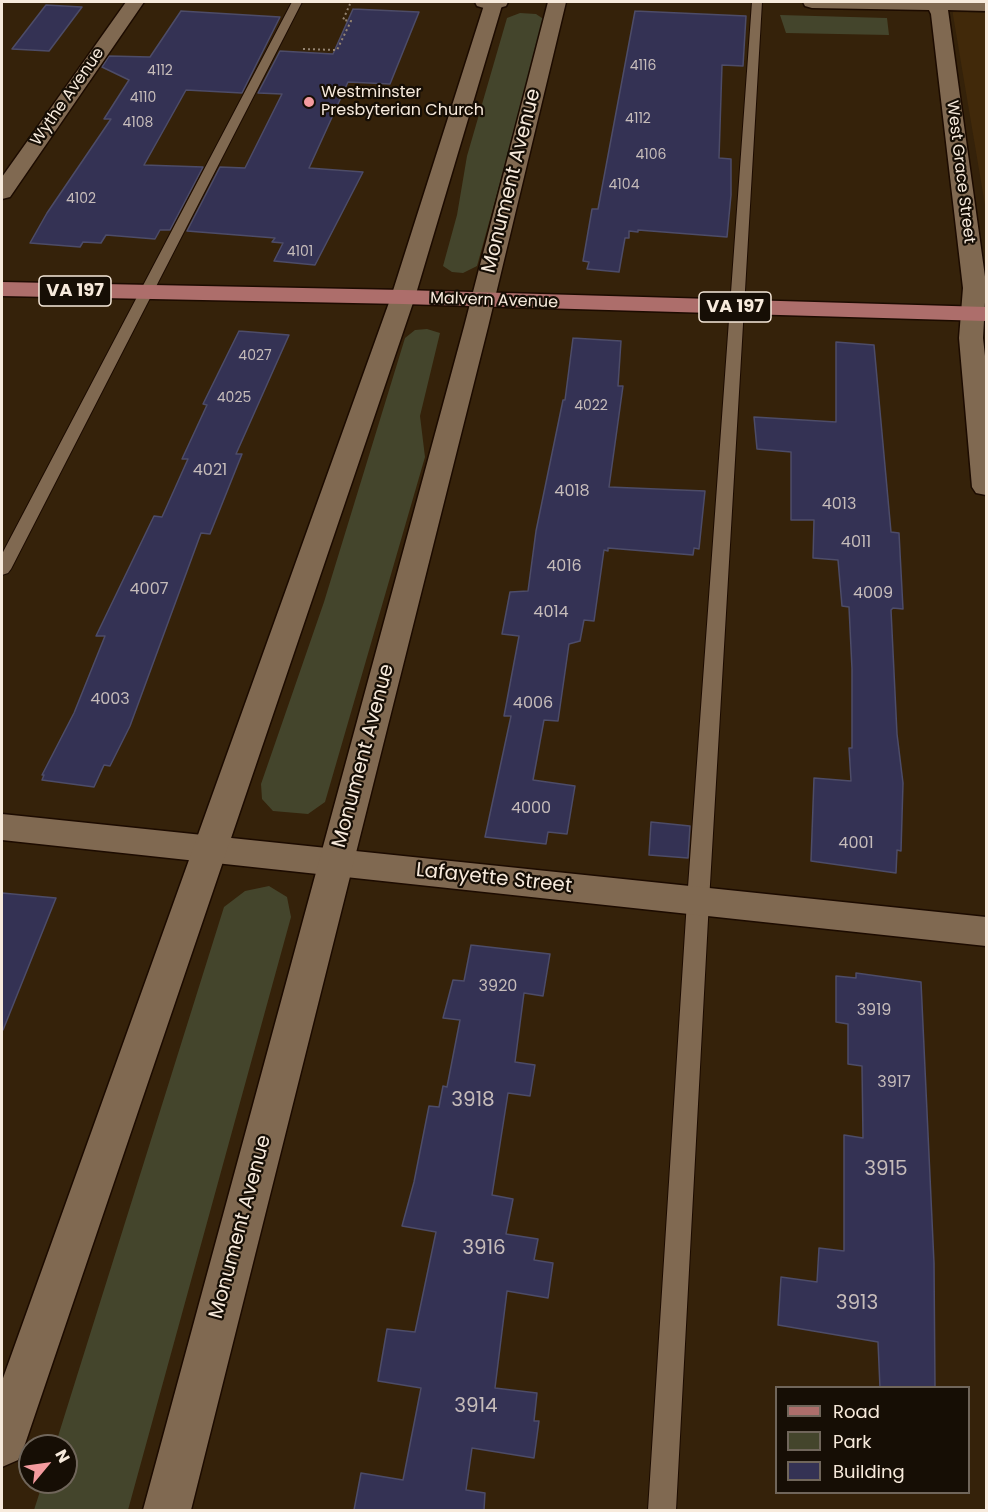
<!DOCTYPE html>
<style>
body{margin:0}
#map{position:relative;width:988px;height:1512px;overflow:hidden;background:#35220a;font-family:Poppins,sans-serif}
canvas{display:block}
.frame{position:absolute;inset:0;border:3px solid #f7eadc;pointer-events:none}
.legend{position:absolute;left:775px;top:1386px;width:195px;height:108px;box-sizing:border-box;background:#160e05;border:2px solid #70665b;margin:0;padding:8px 10px;list-style:none;font-size:18px;color:#f7eadc}
.legend li{display:flex;align-items:center;gap:12px;height:30px}
.legend b{width:30px;border:2px solid #70665b}
.north{position:absolute;left:18px;top:1434px;width:60px;height:60px;box-sizing:border-box;background:#160e05;border:2px solid #70665b;border-radius:50%;rotate:61deg;font-size:16px;font-weight:700;line-height:24px;text-align:center;color:#f7eadc}
.north::after{content:'';display:block;margin:auto;width:21px;height:27px;background:#f49b9f;clip-path:polygon(50% 0,100% 100%,50% 72%,0 100%)}
</style>
<div id="map">
<canvas width="988" height="1512"></canvas>
<div class="frame"></div>
<ul class="legend">
<li><b style="height:8px;background:#ad6e6b"></b>Road</li>
<li><b style="height:16px;background:#44452c"></b>Park</li>
<li><b style="height:16px;background:#343254"></b>Building</li>
</ul>
<div class="north">N</div>
</div>
<script>
const g = document.querySelector('canvas').getContext('2d');
g.lineJoin = 'round';
function fill(path, color) { g.fillStyle = color; g.fill(path, 'evenodd'); }
const poly = rows => new Path2D(rows.map(r => 'M' + r).join(''));
function stroke(path, color, width, dash) { g.strokeStyle = color; g.lineWidth = width; g.lineCap = dash ? 'butt' : 'round'; g.setLineDash(dash || []); g.stroke(path); }
function write(font, color, halo, rows, align = 'center') {
  g.font = font + ' Poppins,sans-serif'; g.lineWidth = 4.5; g.setLineDash([]); g.textBaseline = 'middle'; g.strokeStyle = halo; g.fillStyle = color; for (const [text, x, y, turn = 0] of rows) {
    g.save(); g.translate(x, y); g.rotate((+turn || 0) * Math.PI / 180); g.textAlign = isNaN(turn) ? turn : align; if (halo) g.strokeText(text, 0, 0); g.fillText(text, 0, 0); g.restore();
  }
}
fill(poly([
 [953,12,986,13,986,211,953,15]
]), '#41290a');
fill(poly([
 [520,13,536,14,545,20,477,266,463,273,452,272,443,266,457,215,467,156,507,18],
 [780,15,887,18,889,35,786,33],
 [427,329,440,333,420,416,425,457,325,802,308,814,273,811,262,799,261,784,324,602,405,338,415,330],
 [269,886,287,897,291,917,128,1510,34,1510,43,1482,66,1482,66,1446,55,1446,224,907,245,891]
]), '#44452c');
const building = poly([
 [46,5,82,7,49,51,12,49,46,5],
 [353,9,419,12,390,84,348,82,309,168,363,172,315,265,274,261,283,243,272,242,275,238,187,231,220,167,245,168,282,94,258,93,280,51,333,54,353,9],
 [181,11,280,17,242,93,186,90,144,165,203,167,170,230,160,230,155,239,106,235,101,243,83,242,80,247,30,243,47,213,111,119,104,119,129,80,102,67,109,56,150,57,181,11],
 [635,11,746,16,743,66,722,65,719,158,731,159,731,195,727,237,638,230,638,232,629,231,629,238,625,238,619,272,587,269,589,262,583,261,592,209,598,209,635,11],
 [239,331,289,335,236,454,242,454,210,534,201,533,130,726,110,766,104,765,94,787,42,780,44,775,42,775,74,713,105,636,96,636,154,516,162,517,188,459,182,459,207,405,203,404,239,331],
 [573,338,621,341,618,386,623,386,609,487,705,491,699,549,694,548,693,555,608,548,608,551,604,550,594,621,584,620,580,641,569,644,558,721,544,720,533,780,575,786,567,834,548,832,546,844,485,837,511,716,504,716,519,636,502,634,510,592,528,591,536,531,563,400,565,400,573,338],
 [836,342,874,345,891,532,899,533,903,609,893,608,891,610,897,734,903,783,901,851,897,850,896,873,811,861,814,778,851,781,849,748,852,748,852,669,849,607,842,606,838,560,813,558,814,520,791,520,791,452,757,449,754,417,836,422,836,342],
 [651,822,690,826,688,858,649,855,651,822],
 [2,893,56,898,3,1030,2,1030,2,893],
 [471,945,550,954,543,996,524,993,515,1062,535,1065,530,1096,508,1093,492,1195,513,1199,506,1234,538,1239,534,1260,553,1263,548,1298,507,1291,495,1388,537,1393,534,1421,539,1421,534,1458,472,1448,466,1490,485,1493,484,1510,354,1510,361,1473,403,1480,421,1388,378,1381,387,1329,415,1332,436,1232,402,1226,414,1182,429,1106,439,1107,443,1086,447,1087,460,1020,443,1018,453,980,464,981,471,945],
 [856,973,921,982,934,1263,935,1388,880,1388,878,1342,778,1325,781,1277,817,1282,819,1248,844,1251,844,1135,863,1138,862,1066,848,1064,848,1024,836,1022,836,976,856,978,856,973]
]);
fill(building, '#343254');
stroke(building, '#4d4c68', 1.5);
const service = poly([
 [292,2,302,2,11,569,8,573,2,575,2,554,292,2],
 [752,2,762,2,709,901,676,1510,648,1510,687,901,752,2]
]);
const minor = poly([
 [126,2,144,2,10,197,2,199,2,177,126,2],
 [475,2,508,2,506,6,499,8,484,8,477,6,475,2],
 [803,2,986,2,986,11,948,10,986,284,983,338,986,365,986,495,976,493,972,487,959,338,963,288,931,14,929,10,812,8,805,6,803,2],
 [2,814,986,917,986,946,2,840,2,814]
]);
const tertiary = poly([
 [485,2,503,2,415,297,25,1444,18,1460,2,1467,2,1381,391,297,485,2],
 [548,2,566,2,488,327,191,1510,143,1510,464,327,548,2]
]);
const primary = poly([
 [2,282,403,290,986,307,986,321,403,304,2,296,2,282]
]);
stroke(service, '#1c0b00', 2);
stroke(minor, '#1c0b00', 3);
stroke(tertiary, '#1c0b00', 3);
stroke(primary, '#1c0b00', 3);
stroke(poly([
 [303,49,337,50,351,21,343,20,350,4]
]), '#958572', 2, [2, 3]);
fill(service, '#806951');
fill(minor, '#806951');
fill(tertiary, '#806951');
fill(primary, '#ad6e6b');
for (const [x, y, r, color] of [
 [309,102,6,"#f49b9f"]
]) { const dot = new Path2D(); dot.arc(x, y, r, 0, 2 * Math.PI); g.fillStyle = color; g.fill(dot); stroke(dot, '#160e05', 2); }
write('14px', '#c6bcba', null, [
 ["4116",643,66],
 ["4112",160,71],
 ["4110",143,98],
 ["4112",638,119],
 ["4108",138,123],
 ["4106",651,155],
 ["4104",624,185],
 ["4102",81,199],
 ["4101",300,252],
 ["4027",255,356],
 ["4025",234,398],
 ["4022",591,406]
]);
write('16px', '#f7eadc', '#160e05', [
 ["Westminster",321,93],
 ["Presbyterian Church",321,111]
], 'left');
write('16px', '#f7eadc', '#160e05', [
 ["Wythe Avenue",68,97,-55],
 ["West Grace Street",960,172,83],
 ["Malvern Avenue",494,301,2]
]);
write('16px', '#c6bcba', null, [
 ["4021",210,471],
 ["4018",572,492],
 ["4013",839,505],
 ["4011",856,543],
 ["4016",564,567],
 ["4007",149,590],
 ["4009",873,594],
 ["4014",551,613],
 ["4003",110,700],
 ["4006",533,704],
 ["4000",531,809],
 ["4001",856,844],
 ["3920",498,987],
 ["3919",874,1011],
 ["3917",894,1083]
]);
for (const [x, y, w] of [
 [75,291,72],
 [735,307,72]
]) { const box = new Path2D(); box.roundRect(x - w / 2, y - 15, w, 30, 4.5); g.fillStyle = '#160e05'; g.fill(box); stroke(box, '#f7eadc', 1.5); }
write('bold 18px', '#f7eadc', null, [
 ["VA 197",75,291],
 ["VA 197",735,307]
]);
write('20px', '#f7eadc', '#160e05', [
 ["Monument Avenue",512,181,-76],
 ["Monument Avenue",364,756,-75],
 ["Lafayette Street",494,879,6],
 ["Monument Avenue",241,1227,-75]
]);
write('20px', '#c6bcba', null, [
 ["3918",473,1101],
 ["3915",886,1170],
 ["3916",484,1249],
 ["3913",857,1304],
 ["3914",476,1407]
]);
</script>
